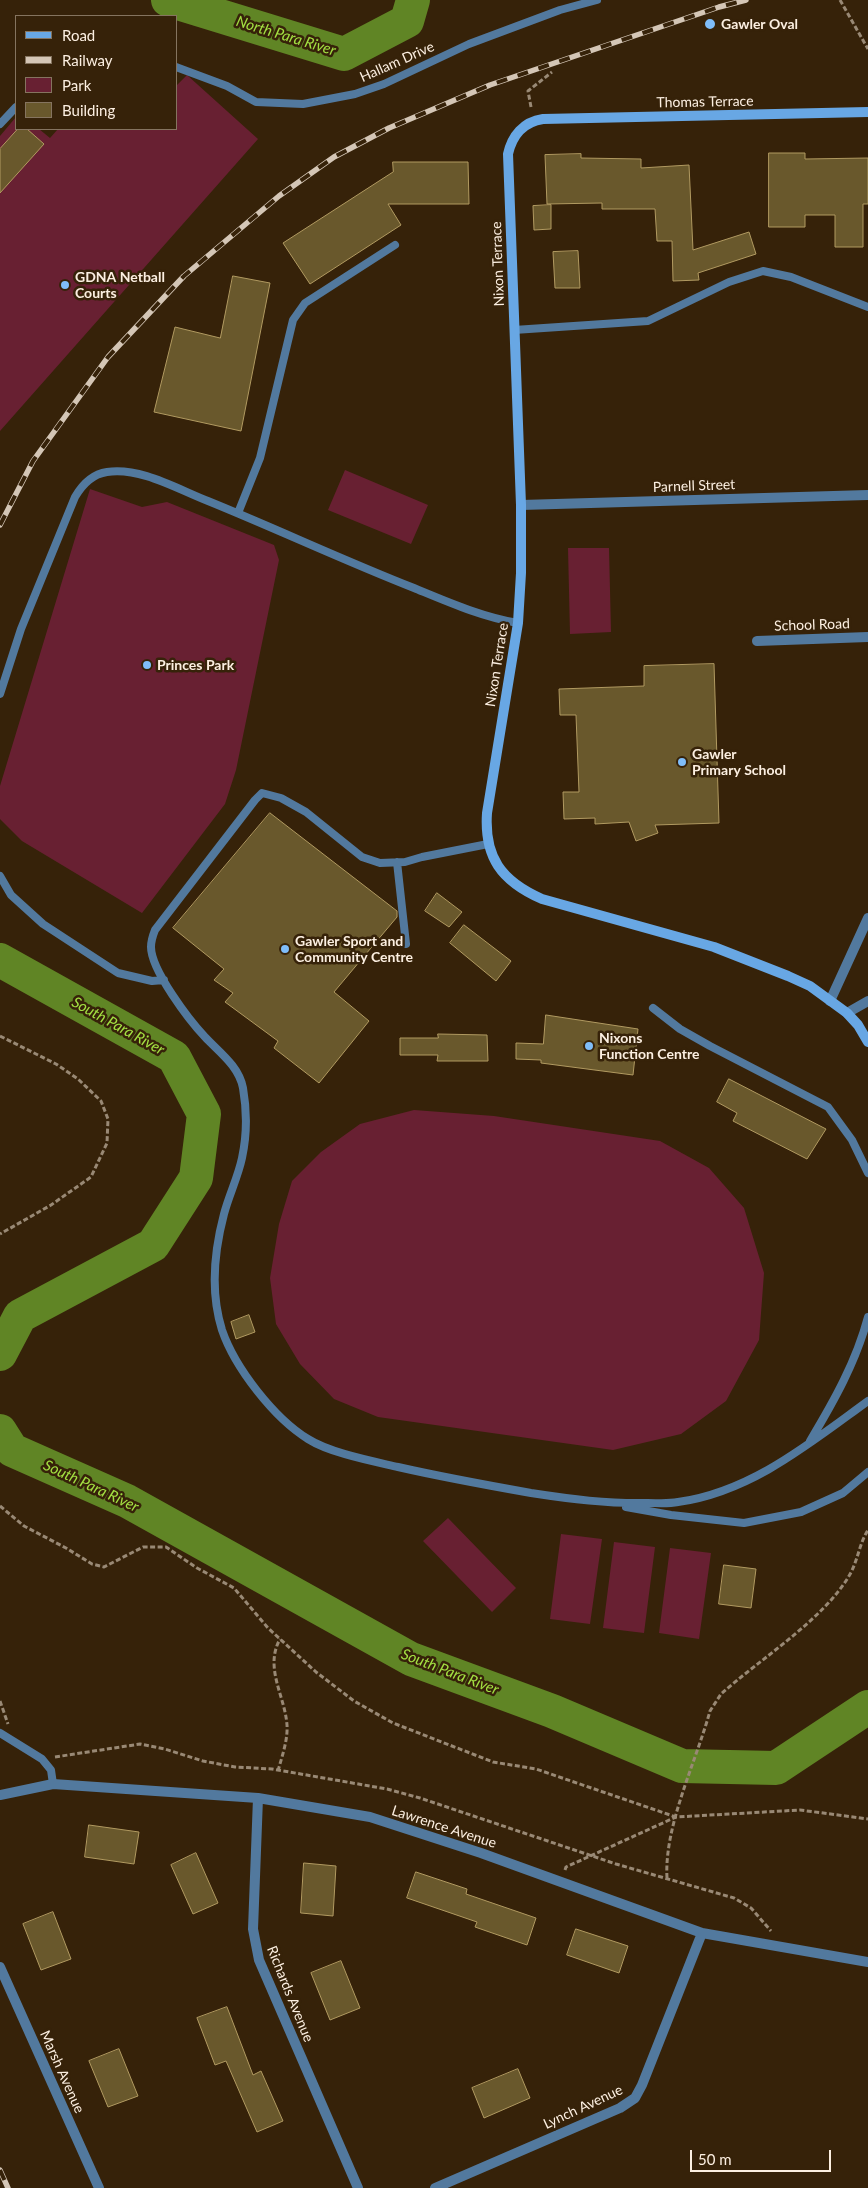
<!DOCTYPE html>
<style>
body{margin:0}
#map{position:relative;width:868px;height:2188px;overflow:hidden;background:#362209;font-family:Lato,sans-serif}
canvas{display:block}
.legend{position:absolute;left:15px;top:15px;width:162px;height:115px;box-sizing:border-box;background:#362209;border:1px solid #85745f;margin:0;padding:6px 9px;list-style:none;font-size:15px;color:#fcefe1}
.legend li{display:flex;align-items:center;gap:10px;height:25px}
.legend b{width:25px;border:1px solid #85745f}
.scale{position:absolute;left:690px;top:2150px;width:141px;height:22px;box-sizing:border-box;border:2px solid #fcefe1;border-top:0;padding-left:6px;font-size:15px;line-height:18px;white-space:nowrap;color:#fcefe1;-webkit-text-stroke:4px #362209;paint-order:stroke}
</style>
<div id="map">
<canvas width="868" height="2188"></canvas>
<ul class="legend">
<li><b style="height:6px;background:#68a7e4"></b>Road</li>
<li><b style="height:6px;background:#d4c6b6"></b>Railway</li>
<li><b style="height:14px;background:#682032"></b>Park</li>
<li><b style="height:14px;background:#69582c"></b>Building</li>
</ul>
<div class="scale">50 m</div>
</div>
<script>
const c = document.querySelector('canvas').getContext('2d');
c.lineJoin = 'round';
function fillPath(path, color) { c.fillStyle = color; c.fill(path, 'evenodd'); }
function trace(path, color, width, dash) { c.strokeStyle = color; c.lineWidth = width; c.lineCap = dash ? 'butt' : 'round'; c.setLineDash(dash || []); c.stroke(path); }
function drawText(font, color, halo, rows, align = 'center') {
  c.font = font + ' Lato,sans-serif'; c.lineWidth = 5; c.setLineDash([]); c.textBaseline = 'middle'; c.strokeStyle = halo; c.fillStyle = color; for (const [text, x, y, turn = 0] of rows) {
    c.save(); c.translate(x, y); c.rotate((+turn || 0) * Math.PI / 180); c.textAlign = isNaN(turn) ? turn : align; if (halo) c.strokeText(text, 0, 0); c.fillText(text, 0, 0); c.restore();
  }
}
fillPath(new Path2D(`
 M187 75 258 139 0 431V136L16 117V129H39L50 138 58 129H176V86Z
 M345 470 428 505 411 544 328 510Z
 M90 489 142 507 167 502 274 545 279 560 236 770 225 804 142 913 22 841 0 819V786Z
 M568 548H609L611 632 570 634Z
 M414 1110 494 1116 660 1141 709 1168 744 1208 764 1273 759 1340 726 1401 681 1434 613 1450 378 1417 334 1399 300 1364 276 1324 270 1278 279 1224 292 1181 321 1152 360 1124Z
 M448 1518 516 1588 492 1612 423 1541Z
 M561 1534 602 1539 590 1624 550 1619Z
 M614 1542 655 1547 644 1633 603 1628Z
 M670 1548 711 1553 699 1639 659 1633Z`), '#682032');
trace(new Path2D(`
 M168 0 344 54 407 21 413 0
 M0 960 174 1057 204 1114 196 1178 153 1245 20 1316 0 1354
 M0 1431 12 1450 127 1501 411 1659 552 1711 682 1766 776 1768 868 1707`), '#608525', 34);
const building = new Path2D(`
 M18 129H27L44 144 0 193V149Z
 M769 153H805V159L868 158V204H863V247H835V215H805V227H769Z
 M581 154V158L641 159V168L689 165 693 250 749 232 756 254 698 273 699 280 673 281 672 241H657L655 209H602V203L547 204 545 155Z
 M393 162H468L469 204H388L401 225 310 284 283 243 393 172Z
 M551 205V229L534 230 533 206Z
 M578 251 580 288H555L553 252Z
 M233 276 270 283 241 431 154 412 175 327 220 338Z
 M714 664 719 823 655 825 658 833 636 841 629 822 595 824V818L564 819 563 792H579L576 715H560L559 689 644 686V666Z
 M270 813 397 911V917L334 992 369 1021 319 1083 274 1048 278 1041 225 1002 233 993 214 980 224 969 173 928Z
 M437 893 462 912 449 927 425 911Z
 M464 925 511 961 496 981 450 943Z
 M546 1015 638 1029 633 1075 541 1063V1060L516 1059V1043L543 1044Z
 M438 1034 487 1035 488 1061H437L438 1055H400V1038H438Z
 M729 1079 826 1129 807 1159 733 1121 737 1113 717 1102Z
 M249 1315 255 1332 236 1339 231 1322Z
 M724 1565 756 1569 751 1608 719 1604Z
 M89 1825 139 1832 134 1864 85 1857Z
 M196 1853 218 1903 193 1914 171 1865Z
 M304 1863 336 1866 333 1916 301 1913Z
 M416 1872 467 1889 466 1894 536 1918 527 1945 475 1927 477 1922 407 1898Z
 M53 1912 71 1959 41 1970 23 1924Z
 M576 1929 628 1946 619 1973 567 1955Z
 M341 1961 360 2008 330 2020 311 1973Z
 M227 2007 253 2075 261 2071 283 2121 257 2132 226 2061 215 2065 197 2018Z
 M119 2049 138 2096 108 2107 89 2061Z
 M518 2069 530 2098 484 2118 472 2088Z`);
fillPath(building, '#69582c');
trace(building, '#b19a61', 1);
trace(new Path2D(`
 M840 0 868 49
 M531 107 528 91 552 72
 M0 1036 56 1064 78 1079 101 1101 108 1119 107 1143 91 1177 51 1205 0 1234
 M0 1506 24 1526 66 1548 92 1564 104 1567 143 1547H166L197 1568 234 1588 268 1628 316 1672 354 1701 393 1723 493 1762 536 1769 676 1817
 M0 1701 8 1724
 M55 1757 140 1744 165 1749 203 1761 235 1767 272 1769 387 1789 420 1798 616 1864 734 1898 751 1908 771 1931
 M278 1771C282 1756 288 1740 287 1725 285 1696 264 1668 280 1639
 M565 1870 566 1867 676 1817 800 1810 868 1819
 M667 1878C664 1826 696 1762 710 1711L721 1694C760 1659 823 1620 849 1576 858 1561 859 1544 868 1530`), '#998975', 3, [5, 2.5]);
trace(new Path2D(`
 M176 67 227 86 256 102 303 104 355 94 384 84 469 44 560 10 597 0
 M0 124 16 107
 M514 330 648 321 729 282 763 271 791 277 868 307
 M238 513 260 458 293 320 305 303 395 245
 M0 694 21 629 75 497C82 485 93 474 107 472 141 467 177 489 208 501 277 529 345 561 414 588 448 602 482 617 518 623
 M488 844 422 857 405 862 380 863 362 857 306 812 281 798 262 793 255 800 155 930C153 935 151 941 151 947 151 970 189 1020 205 1037 219 1052 239 1066 243 1088 247 1111 247 1135 242 1158 238 1177 229 1195 224 1214 214 1252 210 1292 222 1330 235 1368 274 1418 308 1439 330 1453 372 1461 398 1467 442 1477 486 1485 531 1493 570 1499 608 1504 648 1503 658 1503 668 1504 678 1502 751 1492 810 1443 868 1401
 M397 862 406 944
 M0 876 11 895 43 924 118 973 152 981 164 980
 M653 1008 680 1029 710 1046 828 1107 852 1140 868 1173
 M810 1441C834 1401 856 1362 868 1317
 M626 1507 671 1515 744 1523 801 1512 843 1493 868 1472
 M0 1733 42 1759 51 1770 53 1784`), '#52799e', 8);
trace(new Path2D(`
 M521 505 868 495
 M757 641 868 637
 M830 1001 868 918
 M847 1013 868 1001
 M0 1795 53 1784 258 1798 370 1817 481 1853 702 1933 868 1962
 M258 1798 253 1929 259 1960 358 2188
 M0 1967 99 2188
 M435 2188 620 2108 635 2098 642 2085 702 1933`), '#52799e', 10);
trace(new Path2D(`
 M868 112 543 119C523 122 512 136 508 154L521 505V573L518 623 487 813C484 857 501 881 542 899L714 947 788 976 810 986 847 1013 858 1025 868 1042`), '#68a7e4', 10);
const rail = new Path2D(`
 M0 525 33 461 108 357 184 276 279 196 334 157 389 128 490 85 719 7 746 0
 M0 2170 8 2188`);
trace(rail, '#d4c6b6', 5.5);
trace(rail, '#362209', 4, [11]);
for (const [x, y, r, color] of [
 [710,24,6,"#7fbdf9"],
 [65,285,5,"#7fbdf9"],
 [147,665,5,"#7fbdf9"],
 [682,762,5,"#7fbdf9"],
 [285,949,5,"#7fbdf9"],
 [589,1046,5,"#7fbdf9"]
]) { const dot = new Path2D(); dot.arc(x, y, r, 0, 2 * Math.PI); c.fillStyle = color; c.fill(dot); trace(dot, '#362209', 2); }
drawText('bold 14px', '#fcefe1', '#362209', [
 ["Gawler Oval",721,24],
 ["GDNA Netball",75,277],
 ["Courts",75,293],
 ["Princes Park",157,665],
 ["Gawler",692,754],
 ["Primary School",692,770],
 ["Gawler Sport and",295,941],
 ["Community Centre",295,957],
 ["Nixons",599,1038],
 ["Function Centre",599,1054]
], 'left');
drawText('14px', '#fcefe1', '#362209', [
 ["Hallam Drive",397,62,-24],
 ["Thomas Terrace",705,102,-1],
 ["Nixon Terrace",498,264,-92],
 ["Parnell Street",694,486,-2],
 ["School Road",812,625,-2],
 ["Nixon Terrace",497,665,-81],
 ["Lawrence Avenue",444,1827,18],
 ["Richards Avenue",290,1994,68],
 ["Marsh Avenue",62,2072,66],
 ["Lynch Avenue",583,2107,-25]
]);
drawText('italic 15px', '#a3e042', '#362209', [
 ["North Para River",286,36,17],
 ["South Para River",118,1026,29],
 ["South Para River",91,1486,25],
 ["South Para River",450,1672,21]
]);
</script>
